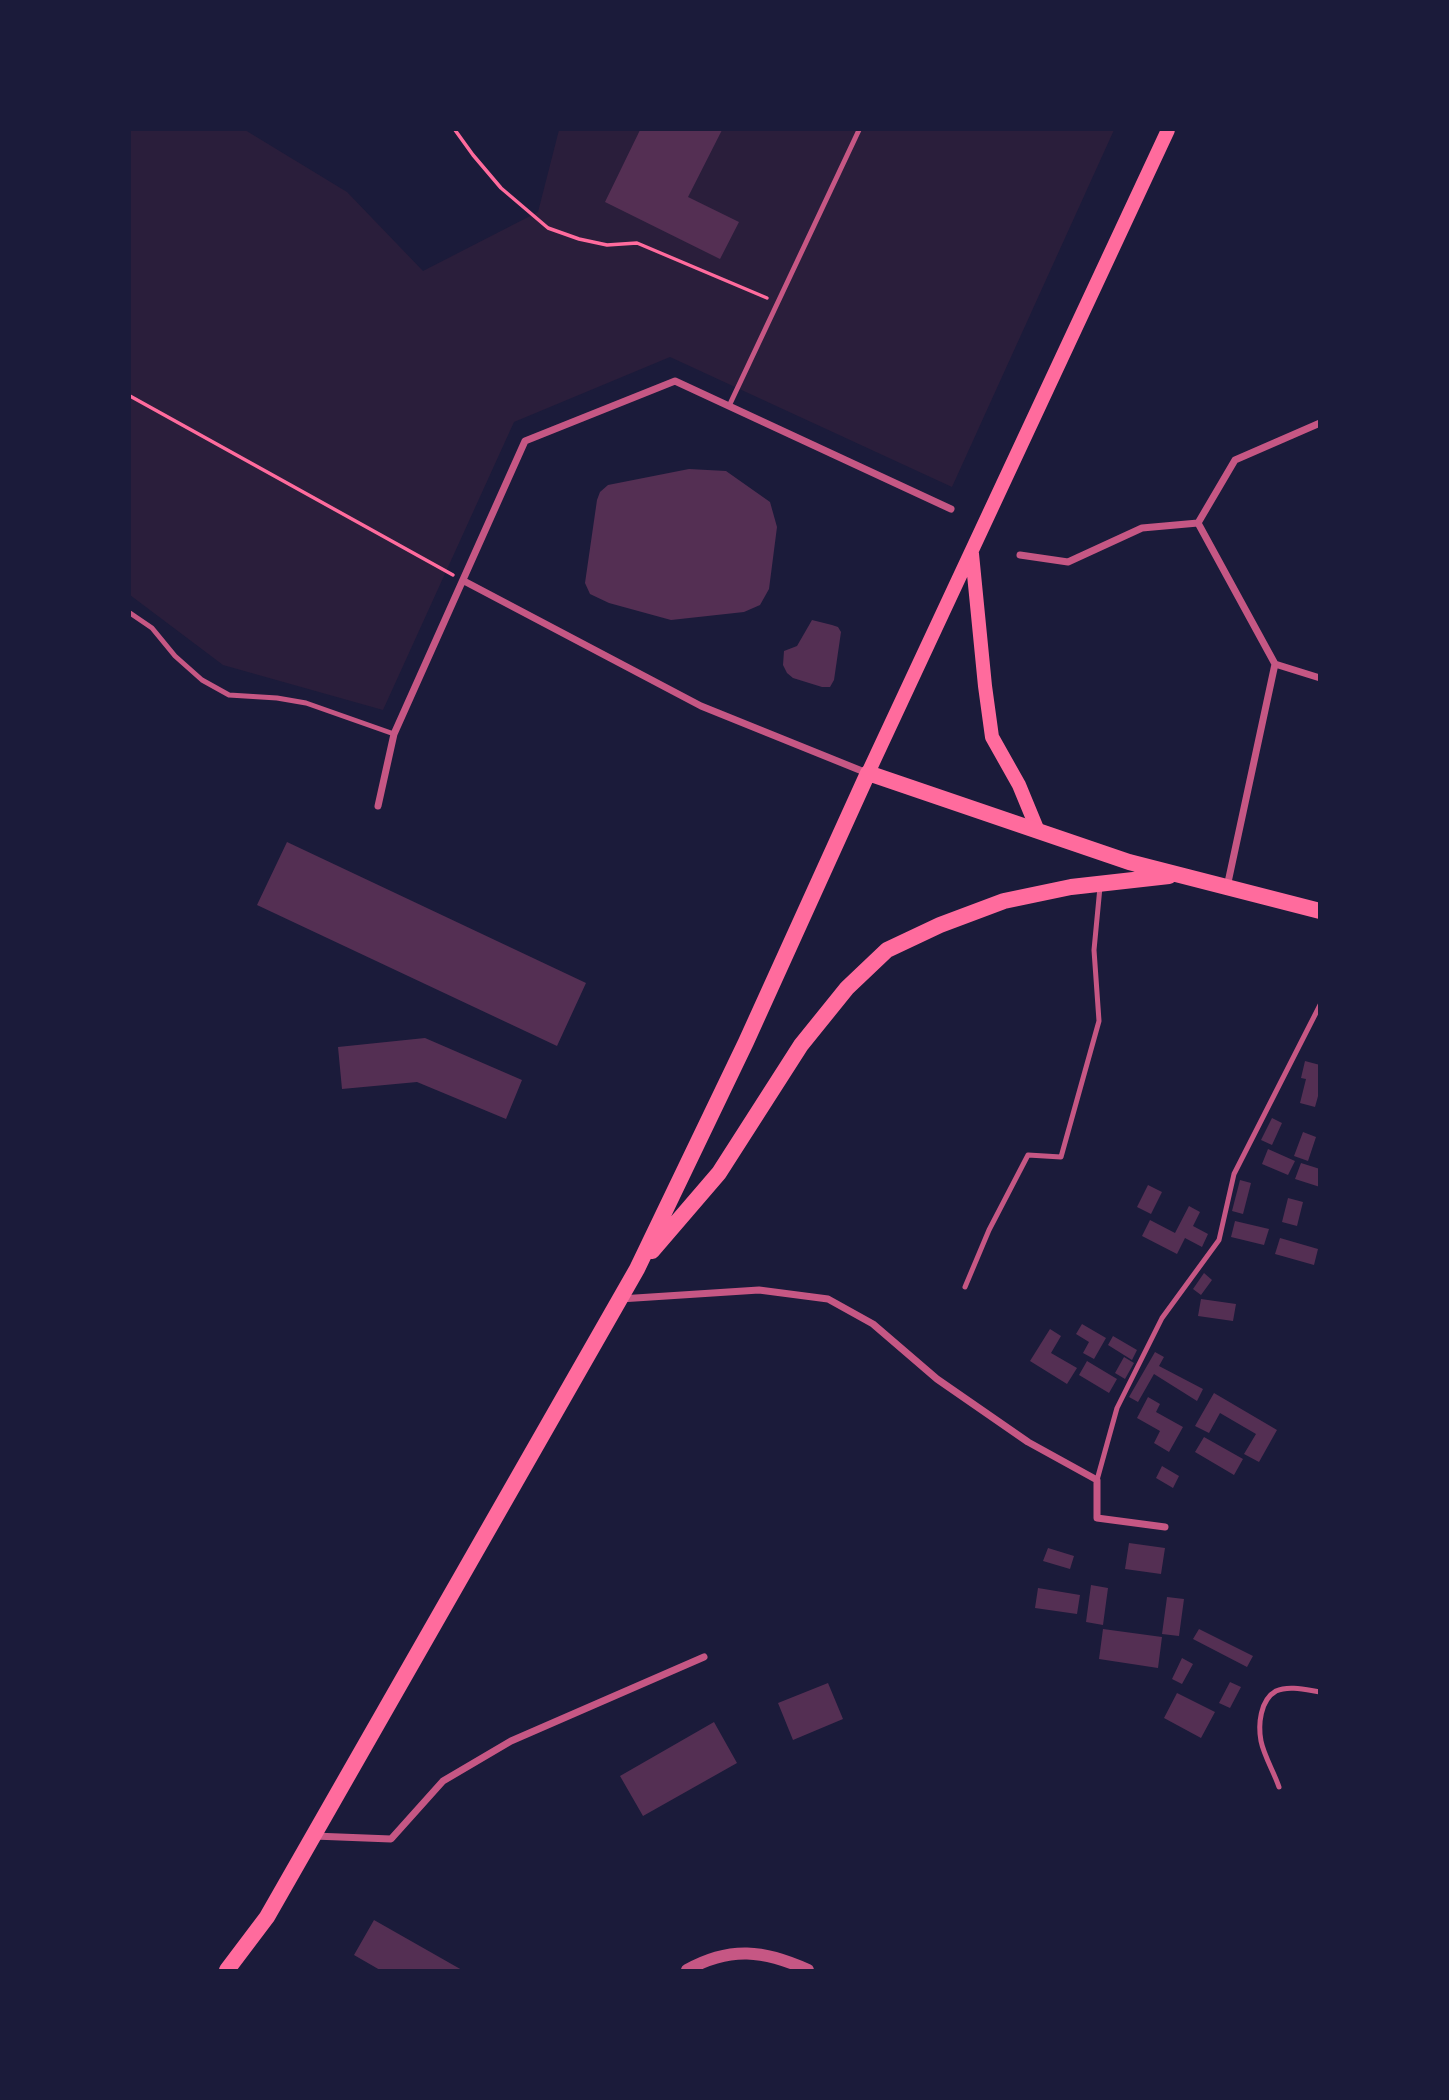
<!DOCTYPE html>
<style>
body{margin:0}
#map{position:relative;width:1449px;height:2100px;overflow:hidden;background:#1b1b3a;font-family:Jost,sans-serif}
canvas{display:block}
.frame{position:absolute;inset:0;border:131px solid #1b1b3a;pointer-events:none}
</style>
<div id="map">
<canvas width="1449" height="2100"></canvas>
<div class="frame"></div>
</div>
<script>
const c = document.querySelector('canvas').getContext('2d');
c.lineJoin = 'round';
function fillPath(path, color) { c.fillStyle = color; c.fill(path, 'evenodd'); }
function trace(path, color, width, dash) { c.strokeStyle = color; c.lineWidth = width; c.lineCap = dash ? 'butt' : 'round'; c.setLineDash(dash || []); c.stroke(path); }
fillPath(new Path2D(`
 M130 130H245L347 192 423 271 538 212 559 130H1114L952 487 670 357 514 422 383 710 223 665 130 595Z`), '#2a1e3b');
fillPath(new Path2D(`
 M640 130H722L688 197 739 222 720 259 605 202Z
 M689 469 726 471 770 502 777 527 769 589 760 605 744 612 671 620 609 603 590 594 585 583 597 500 600 492 608 485Z
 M812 620 832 625 838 627 841 632 834 680 830 687H822L793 678 787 673 783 665 784 651 797 646Z
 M287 842 586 983 557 1046 257 905Z
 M425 1038 522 1080 506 1119 417 1082 342 1089 338 1047Z
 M1305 1061 1320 1065V1089L1315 1107 1300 1103 1306 1079 1301 1078Z
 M1272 1118 1282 1123 1272 1145 1261 1140Z
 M1303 1132 1316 1137 1308 1161 1294 1156Z
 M1268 1149 1295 1161 1288 1175 1262 1164Z
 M1301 1163 1320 1169V1187L1295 1179Z
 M1240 1180 1251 1183 1243 1214 1232 1211Z
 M1148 1185 1162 1192 1151 1214 1137 1207Z
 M1288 1198 1303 1202 1297 1226 1282 1222Z
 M1189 1206 1200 1212 1193 1226 1208 1234 1202 1247 1185 1238 1177 1254 1142 1236 1150 1220 1175 1233Z
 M1235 1221 1269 1229 1264 1245 1231 1237Z
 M1280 1238 1318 1249 1314 1265 1275 1254Z
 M1204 1273 1212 1280 1201 1295 1193 1289Z
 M1201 1299 1236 1304 1233 1321 1198 1316Z
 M1082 1324 1106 1338 1094 1359 1083 1353 1089 1342 1076 1334Z
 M1050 1329 1061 1336 1051 1353 1077 1368 1067 1384 1030 1361Z
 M1113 1336 1137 1350 1132 1360 1108 1345Z
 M1155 1352 1164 1357 1159 1366 1203 1389 1197 1401 1154 1374 1138 1402 1129 1397Z
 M1124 1357 1134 1363 1125 1379 1115 1373Z
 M1087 1361 1117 1379 1109 1393 1079 1375Z
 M1214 1393 1277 1430 1259 1462 1244 1454 1256 1434 1220 1413 1209 1433 1195 1426Z
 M1148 1397 1160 1404 1156 1412 1183 1427 1169 1452 1154 1443 1160 1431 1137 1418Z
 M1204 1437 1243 1459 1234 1475 1195 1452Z
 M1162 1466 1179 1476 1173 1488 1156 1478Z
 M1129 1543 1165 1548 1161 1574 1125 1569Z
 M1048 1548 1074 1556 1070 1569 1043 1561Z
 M1091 1585 1108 1588 1103 1625 1086 1622Z
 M1038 1588 1080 1595 1077 1614 1035 1608Z
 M1167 1597 1184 1599 1179 1636 1162 1634Z
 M1103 1629 1162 1637 1158 1668 1099 1659Z
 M1199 1629 1253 1656 1247 1667 1193 1639Z
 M1182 1658 1193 1664 1182 1684 1172 1679Z
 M1230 1682 1241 1687 1230 1708 1219 1703Z
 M828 1683 843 1719 793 1740 778 1703Z
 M1177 1693 1215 1712 1201 1738 1164 1718Z
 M714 1722 737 1763 643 1816 620 1776Z
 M374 1920 462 1970H380L354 1955Z`), '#542f53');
trace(new Path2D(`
 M455 130 473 155 501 188 548 228 579 239 607 245 637 243 767 298
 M130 396 453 575`), '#ff6b9d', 3.5);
trace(new Path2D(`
 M729 406 859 130
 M130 613 152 628 175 656 202 680 229 695 277 698 306 703 394 734
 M965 1287 989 1230 1028 1155 1061 1157 1099 1021 1094 950 1100 887
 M1097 1480 1117 1408 1162 1318 1219 1240 1234 1174 1320 1005
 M1279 1787C1274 1772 1264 1756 1261 1741 1258 1725 1260 1700 1276 1691 1289 1685 1307 1690 1320 1692`), '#c65784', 5);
trace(new Path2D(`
 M1198 523 1235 460 1320 423
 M1020 555 1068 562 1142 528 1198 523 1275 664 1227 887
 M464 581 701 706 867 773
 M1275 664 1320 678
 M378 806 394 734 525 441 675 381 951 509
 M620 1299 759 1290 828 1299 873 1324 937 1379 1028 1442 1097 1480V1518L1165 1527
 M314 1836 391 1839 443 1781 511 1741 704 1657`), '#c65784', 7);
trace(new Path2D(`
 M687 1970C730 1946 764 1950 808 1970`), '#c65784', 12);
trace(new Path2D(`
 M972 554 985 686 992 737 1019 785 1038 831
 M868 773 1168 130`), '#ff6b9d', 14);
trace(new Path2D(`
 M652 1251 719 1173 801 1045 847 988 887 950 940 925 1004 901 1071 887 1169 876
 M227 1970 267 1917 637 1269 746 1042 868 773 1129 862 1320 911`), '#ff6b9d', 16);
</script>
